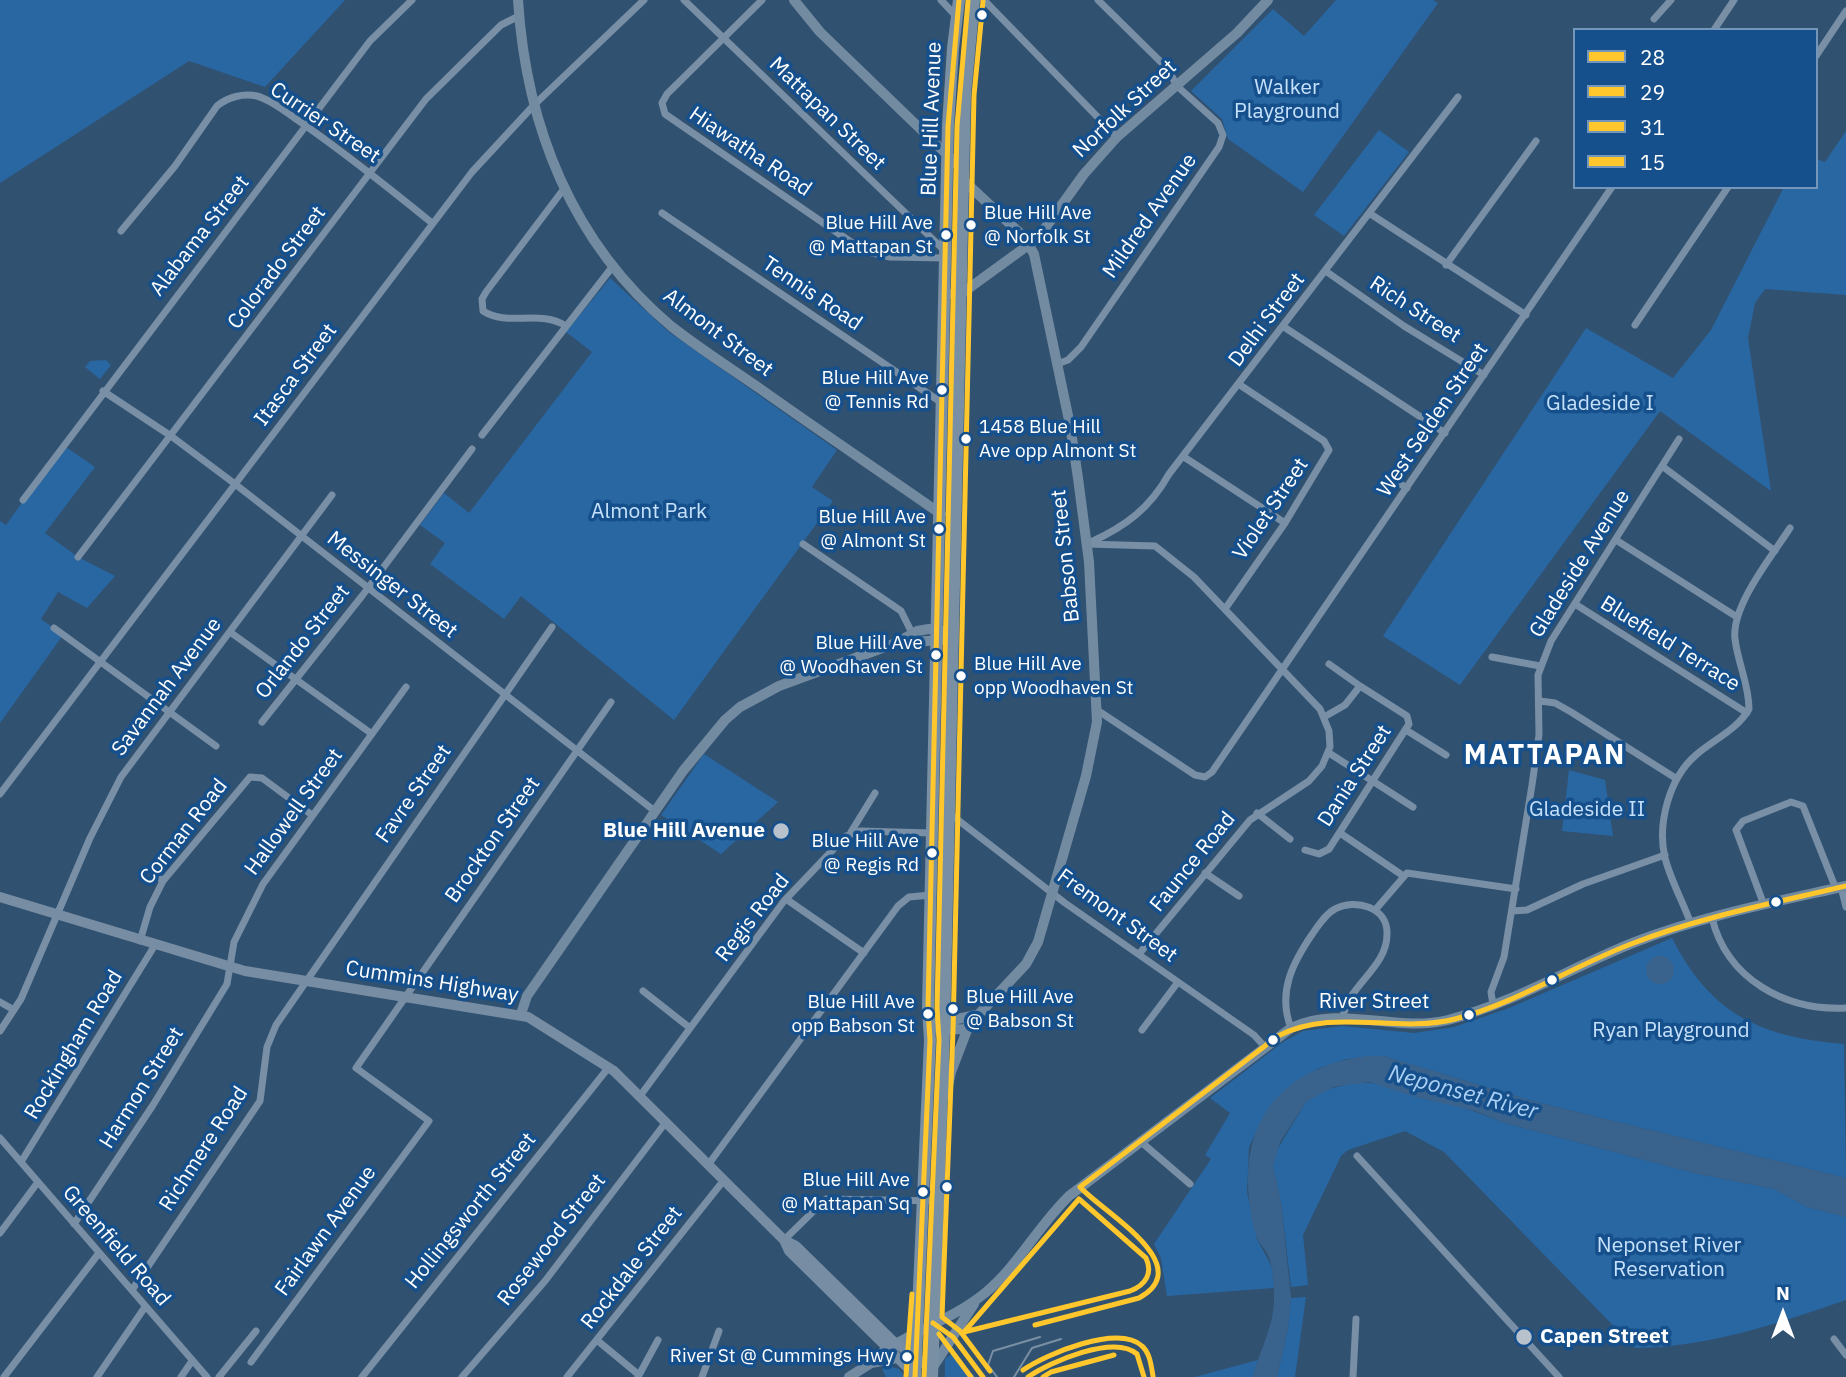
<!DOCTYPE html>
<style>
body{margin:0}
#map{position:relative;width:1846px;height:1377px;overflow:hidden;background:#315171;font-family:"IBM Plex Sans",sans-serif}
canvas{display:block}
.legend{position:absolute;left:1573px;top:28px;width:245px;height:161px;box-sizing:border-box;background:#16508c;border:2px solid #7396ba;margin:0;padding:9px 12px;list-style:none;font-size:21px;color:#fff}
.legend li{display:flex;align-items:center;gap:14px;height:35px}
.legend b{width:35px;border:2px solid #7396ba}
.north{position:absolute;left:1748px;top:1279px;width:70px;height:70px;-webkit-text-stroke:5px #16508c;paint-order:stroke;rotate:0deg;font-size:19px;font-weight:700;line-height:28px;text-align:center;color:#fff}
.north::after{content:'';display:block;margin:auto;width:24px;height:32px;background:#fff;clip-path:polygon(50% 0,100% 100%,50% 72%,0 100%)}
</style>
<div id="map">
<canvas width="1846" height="1377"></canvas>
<ul class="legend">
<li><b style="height:9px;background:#ffc72c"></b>28</li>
<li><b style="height:9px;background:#ffc72c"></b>29</li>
<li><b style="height:9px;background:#ffc72c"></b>31</li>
<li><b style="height:9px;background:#ffc72c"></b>15</li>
</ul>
<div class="north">N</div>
</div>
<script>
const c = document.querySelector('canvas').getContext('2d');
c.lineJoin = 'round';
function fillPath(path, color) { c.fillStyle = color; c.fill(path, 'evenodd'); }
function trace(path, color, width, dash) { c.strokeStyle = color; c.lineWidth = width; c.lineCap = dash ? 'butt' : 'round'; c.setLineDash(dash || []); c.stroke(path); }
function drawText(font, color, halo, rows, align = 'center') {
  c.font = font + ' "IBM Plex Sans",sans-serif'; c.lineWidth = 7; c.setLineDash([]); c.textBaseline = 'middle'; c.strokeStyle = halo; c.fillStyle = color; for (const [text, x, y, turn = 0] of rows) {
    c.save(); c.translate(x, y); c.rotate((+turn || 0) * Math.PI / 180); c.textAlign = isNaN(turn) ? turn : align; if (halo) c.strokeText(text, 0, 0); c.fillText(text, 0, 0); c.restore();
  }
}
fillPath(new Path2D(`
 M0 0H345L265 87 189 61 0 183Z
 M1336 0H1433L1438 3 1303 192 1228 139 1222 119 1191 91 1273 9 1304 36Z
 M1379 130 1409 152 1344 236 1314 215Z
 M1846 131V295L1765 289 1755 303 1748 338 1771 491 1660 411 1460 685 1383 636 1586 328 1673 378 1711 330 1784 187H1816V159L1825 162Z
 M610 278 669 332 837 450 812 487 833 501 674 720 521 596 504 619 430 564 445 543 420 525 444 493 469 513 592 352 566 332Z
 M106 360 111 365 100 379 85 367 90 361Z
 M63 445 95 467 45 533 78 557 115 576 87 608 58 592 41 619 63 635 0 723V521L6 525Z
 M704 754 778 802 721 854 661 815Z
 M1569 770 1605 780 1613 836 1562 831Z
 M1672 938C1711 1015 1761 1037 1844 1044L1846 1178 1536 1102 1383 1056 1347 1059 1317 1069 1263 1118 1249 1147 1247 1192 1257 1239 1272 1267 1274 1288 1167 1296 1161 1258 1154 1244 1211 1159 1205 1155 1230 1113 1210 1098 1283 1042 1303 1031 1342 1026 1414 1033 1454 1027 1509 1008Z
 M1358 1082 1380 1084 1416 1097 1462 1107 1505 1123 1694 1173 1774 1189 1807 1207 1846 1217V1300C1776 1324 1709 1347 1635 1348L1444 1152 1405 1131 1348 1150 1341 1156 1303 1235 1308 1285 1291 1287 1281 1202 1273 1166 1275 1153 1306 1102 1324 1090Z
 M1306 1297 1295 1377H1277L1288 1328 1291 1298Z
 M953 1353 975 1377H945V1359Z
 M1258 1360 1253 1377H1195Z
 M887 1366 899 1369 905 1377H886L882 1369Z`), '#2967a2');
fillPath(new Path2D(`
 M1646 970a14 14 0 1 1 28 0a14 14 0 1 1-28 0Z
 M1366 1056H1383L1536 1102 1846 1178V1217L1807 1207 1774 1189 1694 1173 1505 1123 1475 1111 1416 1097 1369 1082 1333 1087 1306 1102 1280 1142 1273 1166 1281 1202 1291 1298 1288 1328 1277 1377H1253C1259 1352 1274 1326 1274 1300 1274 1285 1274 1266 1267 1253 1263 1246 1258 1242 1256 1235 1231 1140 1265 1071 1366 1056Z`), '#39638d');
trace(new Path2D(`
 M684 0 946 252
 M762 0 667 94 662 103 665 114 864 251 890 257 946 258
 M941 0 956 16
 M984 0 1117 137
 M1654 19 1671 0
 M1714 30 1734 0
 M1816 56 1846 11
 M563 190 486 292 482 299 483 311C508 327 540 309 566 326
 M662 213 942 403
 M1369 213 1526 315
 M121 231 175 166 217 106C228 97 243 93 257 96 272 100 287 113 299 121 345 153 389 188 432 223
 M1446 265 1536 141
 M1327 272 1404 326 1484 375
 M1635 325 1728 187
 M1284 327 1445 433
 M1057 364 1068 360 1081 347 1219 147 1223 135 1218 123 1177 86 1168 69 1098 0
 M103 391 171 436 235 484 656 812
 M482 435 613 266
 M1184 457 1285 523
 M1662 466 1775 551
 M1389 477 1407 488
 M23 500 370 41 412 0
 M1616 540 1737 617
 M1091 542C1126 526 1150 508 1169 474L1458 97
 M803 544 901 611 913 635
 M1087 544 1155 546 1194 577 1320 709 1329 731 1330 747 1322 766 1309 781 1250 820 1139 954
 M78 557 426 99 501 25 519 16
 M1575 604 1747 713
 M1225 609 1285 523 1329 450 1324 441 1240 385
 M54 628 216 746
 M230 632 372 734
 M1492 657 1540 666
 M1329 664 1360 686
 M1540 701 1555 703 1571 712 1677 779
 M1097 710 1195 775 1205 777 1212 772 1612 187
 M262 722 362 596 472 449
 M1406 730 1446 755
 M1329 753 1413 807
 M0 794 472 172 534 105 644 0
 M949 813 1065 903 1254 1035 1264 1046
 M1257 813 1290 839
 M851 832 875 793
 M1340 833 1402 875
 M1305 850 1319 854 1329 849 1409 724 1407 716 1360 686 1345 705 1324 717
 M152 872 163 881
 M1205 873 1239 896
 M1841 887 1846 907
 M786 899 864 953
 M1764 905 1736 830 1743 821 1791 802 1803 806 1836 889
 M1376 909 1407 873 1516 889
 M1512 911 1527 910 1583 884 1665 855
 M1712 918C1727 979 1785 1011 1846 1008
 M1691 924C1683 902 1671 881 1665 858 1657 824 1669 778 1696 755 1713 740 1738 729 1749 709 1749 684 1738 664 1735 639 1731 606 1772 556 1790 528
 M140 941 150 907 163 881 250 777 262 778 312 815
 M643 991 690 1028
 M0 1002 14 1010
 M1493 1005 1491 992 1504 957 1532 785 1539 735 1538 675 1551 641 1679 439
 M1291 1028C1277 992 1293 962 1313 933 1319 925 1325 914 1335 909 1355 898 1388 907 1387 934 1387 969 1347 985 1343 1018
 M1142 1030 1178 982
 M0 1031 21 999 90 838 121 777 332 495
 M640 1096 784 901 846 836 860 831 932 833
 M0 1138 207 1377
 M1140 1141 1190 1184
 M1357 1156 1559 1377
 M21 1162 155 945
 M708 1165 898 906 909 897 931 895
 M74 1224 153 1105 227 984 234 942 263 884 406 687
 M0 1233 38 1182
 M784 1240 826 1199 938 1201
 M132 1290 260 1101 267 1047 276 1025 552 627
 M1834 1339 1846 1355
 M598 1341 639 1375
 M251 1362 429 1121 356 1068 611 702
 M4 1377 99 1253
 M97 1377 145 1307
 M181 1377 192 1361
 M219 1377 256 1331
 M362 1377 609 1067
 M462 1377 545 1281 666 1122
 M567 1377 724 1180
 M638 1377 658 1340
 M702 1377 719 1331
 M1353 1377 1356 1319`), '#788fa5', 7);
trace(new Path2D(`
 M518 0C526 126 572 243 671 326 700 349 732 369 762 390 821 432 881 472 941 514
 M794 0 820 32 964 171
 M945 294H961L1038 238 1084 174 1117 137 1237 33 1268 0
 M900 643 954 639
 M521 1014 527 996 683 771 725 720 740 707 779 686 896 643 917 631 929 629 954 633
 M929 1025 976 1015
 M939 1030 965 1029 1026 964 1038 942 1086 776 1097 722 1089 562 1078 478 1070 425 1034 254 1024 237 963 180
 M946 1096 951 1072 969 1025
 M933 1367 974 1304
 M862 1369C897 1335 947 1324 985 1293 1018 1266 1038 1226 1069 1196L1291 1028C1341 1004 1395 1033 1448 1020 1514 1003 1572 967 1635 942 1703 916 1775 902 1846 886
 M849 1377 871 1363 897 1358`), '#738ba1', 10);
trace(new Path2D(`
 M0 897 245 971 528 1017 614 1071 784 1240 789 1251 916 1376
 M784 1240 796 1246 894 1342 932 1369`), '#778da3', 10);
trace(new Path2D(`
 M915 1377 930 1040 928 1008 948 126 953 48 959 0
 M932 1377 944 1030 965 94 974 0`), '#7990a4', 12);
trace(new Path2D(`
 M997 1377 988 1365 993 1351 1040 1337
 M1014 1377 1032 1348 1061 1339`), '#7990a4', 2);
trace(new Path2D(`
 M933 1323 953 1337 983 1377
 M915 1377 930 1040 928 1008 948 126 959 0
 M1028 1377C1050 1362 1114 1334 1137 1354L1144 1377`), '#ffc72c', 5);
trace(new Path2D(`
 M1079 1199 1146 1258C1153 1273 1146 1285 1130 1291L964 1332Z
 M939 1334 971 1377
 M924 1377 939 1040 937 1008 957 126 968 1
 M1043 1377 1051 1372 1114 1355`), '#ffc72c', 5);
trace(new Path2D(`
 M983 1 974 95 953 1030 942 1317 960 1331 990 1371
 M1023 1370C1046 1354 1118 1324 1142 1346 1150 1353 1151 1365 1153 1376
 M906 1376 912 1294`), '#ffc72c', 5);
trace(new Path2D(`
 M1080 1187 1278 1036C1335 1007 1395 1034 1455 1019 1517 1003 1571 967 1631 944 1700 917 1774 903 1846 886
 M1035 1325 1139 1298C1199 1265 1101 1211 1080 1187`), '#ffc72c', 5);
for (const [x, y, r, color] of [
 [982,15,6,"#fff"],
 [971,225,6,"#fff"],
 [946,235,6,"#fff"],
 [942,390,6,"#fff"],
 [966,439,6,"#fff"],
 [939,529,6,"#fff"],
 [936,655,6,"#fff"],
 [961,676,6,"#fff"],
 [781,831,9,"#b7c2cd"],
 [932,853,6,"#fff"],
 [1776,902,6,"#fff"],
 [1552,980,6,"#fff"],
 [953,1009,6,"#fff"],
 [928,1014,6,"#fff"],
 [1469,1015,6,"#fff"],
 [1273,1040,6,"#fff"],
 [947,1187,6,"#fff"],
 [923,1192,6,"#fff"],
 [1524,1337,9,"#b7c2cd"],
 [907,1357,6,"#fff"]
]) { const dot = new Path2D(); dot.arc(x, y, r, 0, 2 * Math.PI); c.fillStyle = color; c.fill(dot); trace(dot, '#16508c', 2.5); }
drawText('19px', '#fff', '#16508c', [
 ["Blue Hill Ave",984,214,"left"],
 ["@ Norfolk St",984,238,"left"],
 ["Blue Hill Ave",933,224],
 ["@ Mattapan St",933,248],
 ["Blue Hill Ave",929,379],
 ["@ Tennis Rd",929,403],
 ["1458 Blue Hill",979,428,"left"],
 ["Ave opp Almont St",979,452,"left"],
 ["Blue Hill Ave",926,518],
 ["@ Almont St",926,542],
 ["Blue Hill Ave",923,644],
 ["@ Woodhaven St",923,668],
 ["Blue Hill Ave",974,665,"left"],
 ["opp Woodhaven St",974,689,"left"],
 ["Blue Hill Ave",919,842],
 ["@ Regis Rd",919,866],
 ["Blue Hill Ave",966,998,"left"],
 ["@ Babson St",966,1022,"left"],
 ["Blue Hill Ave",915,1003],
 ["opp Babson St",915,1027],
 ["Blue Hill Ave",910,1181],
 ["@ Mattapan Sq",910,1205],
 ["River St @ Cummings Hwy",894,1357]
], 'right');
drawText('21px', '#c6e1fb', '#16508c', [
 ["Walker",1287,88],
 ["Playground",1287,112],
 ["Gladeside I",1600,404],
 ["Almont Park",649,512],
 ["Gladeside II",1587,810],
 ["Ryan Playground",1671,1031],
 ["Neponset River",1669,1246],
 ["Reservation",1669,1270]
]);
drawText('21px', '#fff', '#16508c', [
 ["Norfolk Street",1125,109,-43],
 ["Mattapan Street",827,114,44],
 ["Blue Hill Avenue",932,119,-88],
 ["Currier Street",325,123,34],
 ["Hiawatha Road",750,152,34],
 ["Mildred Avenue",1150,216,-55],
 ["Alabama Street",200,236,-52],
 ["Colorado Street",277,268,-53],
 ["Tennis Road",812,294,34],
 ["Rich Street",1415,310,33],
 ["Delhi Street",1267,320,-53],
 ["Almont Street",718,333,37],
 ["Itasca Street",296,375,-53],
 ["West Selden Street",1433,420,-56],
 ["Violet Street",1271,509,-56],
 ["Babson Street",1066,556,-96],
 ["Gladeside Avenue",1580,564,-58],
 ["Messinger Street",392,585,38],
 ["Orlando Street",303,642,-52],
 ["Bluefield Terrace",1670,644,32],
 ["Savannah Avenue",167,687,-53],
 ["Dania Street",1355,776,-57],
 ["Favre Street",414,794,-55],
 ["Hallowell Street",294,812,-54],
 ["Corman Road",184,832,-52],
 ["Brockton Street",493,840,-55],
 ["Faunce Road",1193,862,-51],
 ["Fremont Street",1117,916,36],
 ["Regis Road",753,918,-52],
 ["Cummins Highway",432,982,9],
 ["River Street",1374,1002],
 ["Rockingham Road",74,1045,-59],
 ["Harmon Street",142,1088,-58],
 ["Richmere Road",204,1149,-57],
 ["Hollingsworth Street",471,1211,-51],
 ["Fairlawn Avenue",326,1231,-54],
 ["Rosewood Street",552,1240,-52],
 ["Greenfield Road",116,1246,49],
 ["Rockdale Street",632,1268,-52]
]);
drawText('bold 21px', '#fff', '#16508c', [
 ["Blue Hill Avenue",765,831],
 ["Capen Street",1540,1337,"left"]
], 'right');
drawText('italic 23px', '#abd2f6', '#16508c', [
 ["Neponset River",1463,1093,15]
]);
c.letterSpacing = '2px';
drawText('bold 28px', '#fff', '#16508c', [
 ["MATTAPAN",1545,756]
]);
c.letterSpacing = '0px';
</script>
